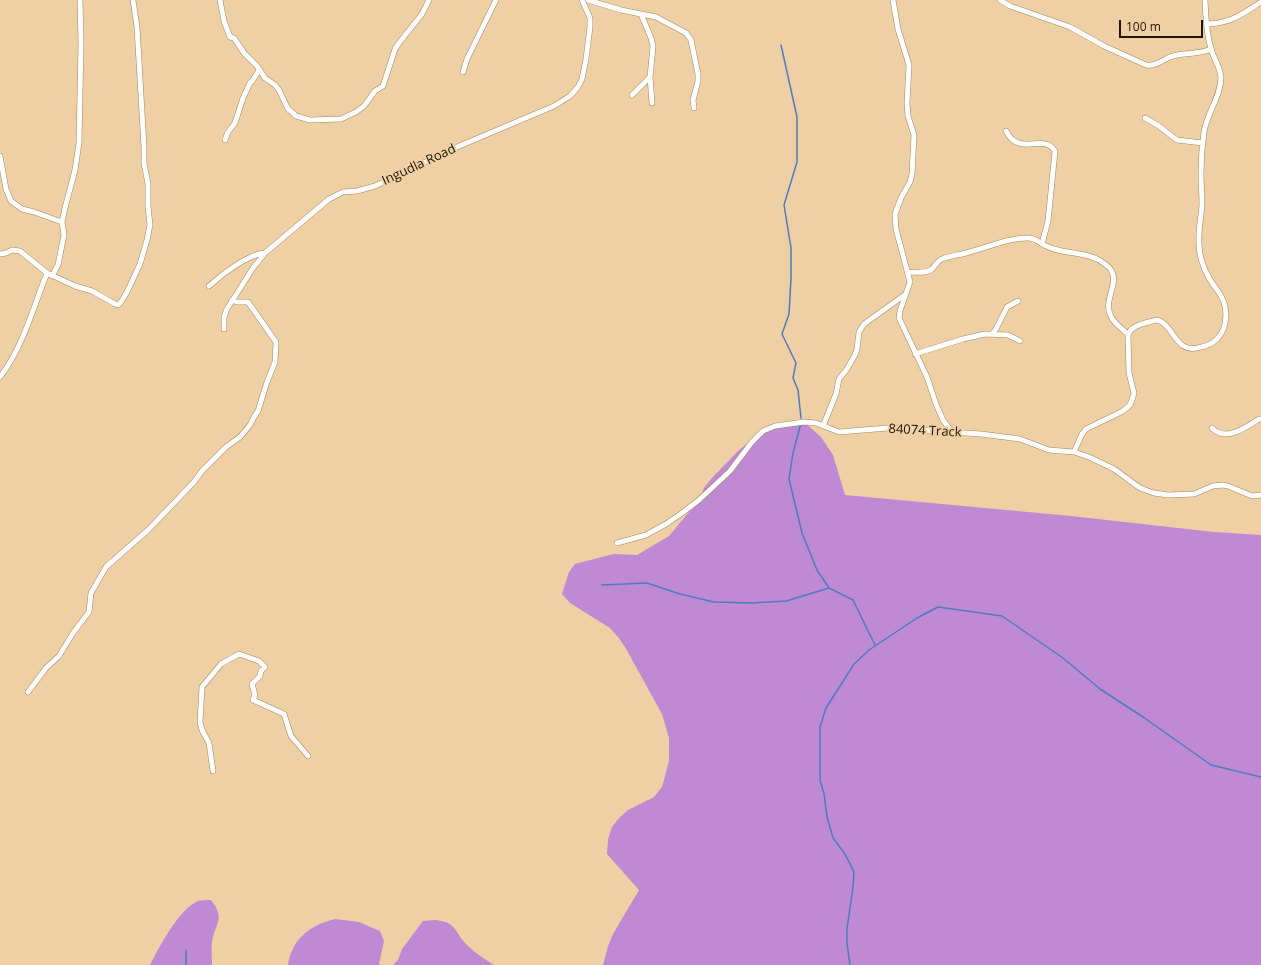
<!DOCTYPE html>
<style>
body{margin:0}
#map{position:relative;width:1261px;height:965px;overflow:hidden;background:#efd0a4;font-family:"Open Sans",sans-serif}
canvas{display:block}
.scale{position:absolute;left:1119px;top:20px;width:84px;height:18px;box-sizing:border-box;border:2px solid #201605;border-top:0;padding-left:5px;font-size:12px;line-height:14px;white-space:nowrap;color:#201605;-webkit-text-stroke:3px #efd0a4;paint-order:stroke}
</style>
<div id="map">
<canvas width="1261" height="965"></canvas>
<div class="scale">100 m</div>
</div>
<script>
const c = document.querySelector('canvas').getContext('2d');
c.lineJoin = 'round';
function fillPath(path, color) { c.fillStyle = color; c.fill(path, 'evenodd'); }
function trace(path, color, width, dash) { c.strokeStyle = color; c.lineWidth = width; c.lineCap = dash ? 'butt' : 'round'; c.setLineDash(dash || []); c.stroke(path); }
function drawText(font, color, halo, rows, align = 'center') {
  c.font = font + ' "Open Sans",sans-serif'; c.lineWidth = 4; c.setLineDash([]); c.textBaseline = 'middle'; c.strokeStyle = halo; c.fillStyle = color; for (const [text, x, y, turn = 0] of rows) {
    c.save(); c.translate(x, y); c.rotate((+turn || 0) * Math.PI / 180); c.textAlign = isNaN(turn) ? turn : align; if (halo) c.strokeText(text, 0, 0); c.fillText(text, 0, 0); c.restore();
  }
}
fillPath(new Path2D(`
 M804 422 821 437 833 455 845 495 1071 516 1214 532 1261 535V965H603L608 946 613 934 639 890 607 854 608 839 612 827 619 818 628 810 654 797 662 787 669 761V738L662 714 625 647 618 637 610 628 570 603 562 594 569 572 575 564 614 554 637 555 669 536 699 500 704 488 711 479 739 450 748 443 752 442 759 433 775 426Z
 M211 900C226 919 215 923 212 942 211 949 212 958 212 965H150C160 946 178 910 198 901 202 900 207 900 211 900Z
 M335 919 359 922 380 931 384 941 379 964 382 965H288C292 939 310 925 335 919Z
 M435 920C458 922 454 933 468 946 475 953 485 959 494 965H393L398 960 402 949 423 921Z`), '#bf89d3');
trace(new Path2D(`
 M781 45 797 117V162L784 205 791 248V278L789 314 782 334 796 363 793 378 798 390 801 418
 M801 423 793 453 789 479 802 533 817 570 829 588 853 600 875 645
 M602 585 647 583 680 594 714 602 751 603 786 601 829 588
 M186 965V950
 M850 965 847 943V929L853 887 854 872 845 854 833 838 827 817 824 794 820 780V727L826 708 854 664 869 650 917 618 938 607 1002 616 1063 658 1100 689 1143 717 1211 765 1261 777`), '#4c7dc3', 1.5);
const street = new Path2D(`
 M220 0 224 21 230 37 234 38 244 53 257 66 265 78 275 85 279 90 288 109 293 113 296 116 310 120 341 119 356 112 364 106 375 91 383 86 395 49 399 43 422 14 429 0
 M588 0 621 10 656 17 686 33 691 40 698 74V81L693 100 694 108
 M893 0 898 29 909 65 907 103 908 116 914 135 912 174 910 182 901 198 895 214 896 229 910 282 900 311 899 318 927 377 936 404 943 420 952 432
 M1000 0 1010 6 1070 27 1104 46 1146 65C1157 67 1164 58 1173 56 1186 52 1198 55 1211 49
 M641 14 651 38 653 46 650 77 652 103
 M1207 24C1231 23 1241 15 1261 2
 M463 72 467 59 496 0
 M632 95 650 77
 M1145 118 1159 126 1177 140 1203 143
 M1006 131C1020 158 1043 132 1055 151L1048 221 1042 244
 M225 140 228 132 235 123 243 98 250 83 253 80 259 70
 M0 156 6 189 11 201 22 209 34 212 62 222
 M0 254 6 253 12 250 20 251 47 273 75 286 92 291 115 304 118 305 121 302 127 292 140 264 147 240 150 225 148 206V184L144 163V147L137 27 133 0
 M908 272C915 272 926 274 932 269 935 266 937 261 942 259 950 256 959 255 966 253 986 248 1007 238 1028 238 1035 238 1039 242 1044 245 1050 248 1056 250 1062 251 1076 254 1092 254 1105 264 1125 278 1103 296 1110 314 1113 323 1121 328 1128 334
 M52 276 58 265 64 235 62 222 65 208 75 170 79 143 81 43 80 0
 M209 286C221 275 248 254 265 253
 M224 329V317L227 309 253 268 265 253 329 199 343 192 357 191 375 186 457 147 554 106 570 96 578 87 582 79 586 59 590 27V18L582 0
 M992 334 996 329 1007 307 1018 301
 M915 354 963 339 985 334 1008 335 1020 341
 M0 377C23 347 33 308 47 273
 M823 426 836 394 839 379 847 369 855 355 857 349 859 332 864 324 906 294
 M1212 428C1226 442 1245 428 1259 419H1261
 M1074 452 1082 434 1086 429 1123 411 1130 405 1133 397 1134 393 1129 373 1128 336C1129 325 1147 323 1156 320 1174 322 1174 356 1201 347 1207 346 1213 343 1217 339 1228 328 1228 308 1221 296 1218 290 1213 285 1209 278 1203 267 1199 256 1199 244 1198 231 1201 218 1202 205 1202 194 1201 184 1201 174 1201 160 1202 146 1204 132 1207 113 1221 96 1221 77 1220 66 1213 58 1211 48 1206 33 1206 16 1205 0
 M617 543 646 535 666 524 682 513 699 500 730 471 752 442 763 431 775 426 804 422 816 423 839 432 888 428 981 434 1020 439 1049 450 1074 452 1089 457 1114 469 1140 488 1154 493 1168 495 1194 494 1213 486 1223 485 1228 486 1252 496 1261 495
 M28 692 46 668 59 656 73 633 89 612 91 593 106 567 148 530 194 482 202 471 226 447 240 437 250 425 254 417 258 411 267 382 275 362 276 342 248 302H237L232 300
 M213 771 209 743 202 730 200 722 202 687 221 664 239 654 259 661 265 667 261 671 260 676 252 684 255 695 253 700 284 714 291 736 308 756`);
trace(street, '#a2865c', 6);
trace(street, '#fff', 5);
drawText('13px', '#201605', '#efd0a4', [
 ["Ingudla Road",419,165,-25],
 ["84074 Track",925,431,3]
]);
</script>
